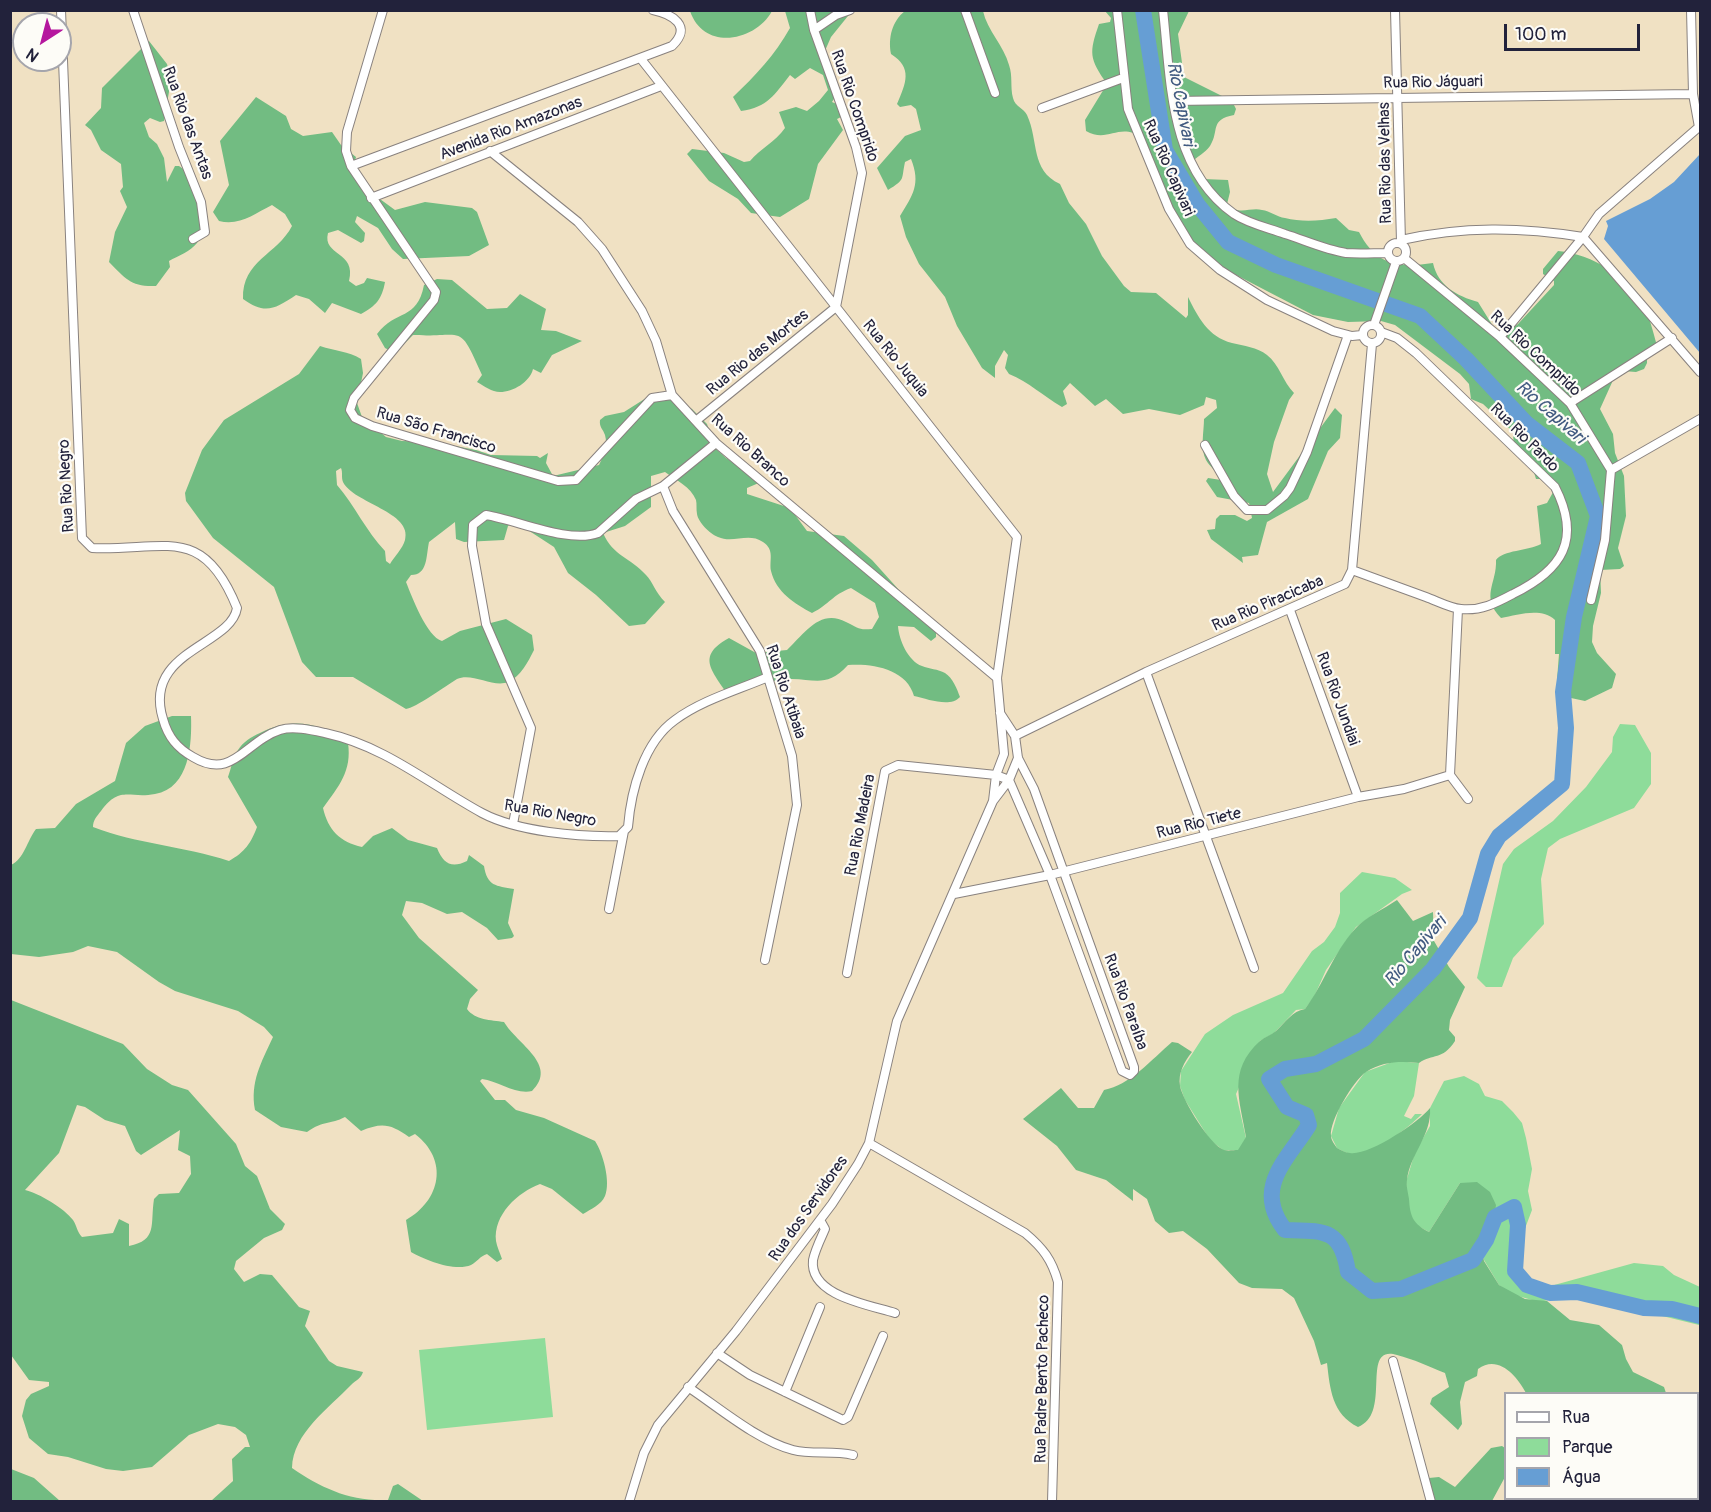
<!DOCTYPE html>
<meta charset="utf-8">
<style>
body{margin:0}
#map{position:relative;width:1711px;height:1512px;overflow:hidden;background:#f0e1c3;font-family:Pangolin,sans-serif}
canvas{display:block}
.frame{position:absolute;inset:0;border:12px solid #22223b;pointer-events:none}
.legend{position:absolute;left:1504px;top:1392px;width:195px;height:108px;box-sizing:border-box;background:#fdfcf7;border:2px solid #a5a5ac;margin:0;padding:8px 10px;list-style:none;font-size:18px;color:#22223b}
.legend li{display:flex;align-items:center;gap:12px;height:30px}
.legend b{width:30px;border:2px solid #a5a5ac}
.north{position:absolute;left:12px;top:12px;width:60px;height:60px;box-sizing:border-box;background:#fdfcf7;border:2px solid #a5a5ac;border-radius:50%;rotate:216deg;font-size:16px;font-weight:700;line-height:24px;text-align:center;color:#22223b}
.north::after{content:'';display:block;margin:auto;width:21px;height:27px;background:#b5179e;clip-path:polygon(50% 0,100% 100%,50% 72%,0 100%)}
.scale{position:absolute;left:1504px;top:24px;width:136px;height:27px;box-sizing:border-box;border:3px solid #22223b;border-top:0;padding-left:8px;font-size:18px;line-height:21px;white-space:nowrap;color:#22223b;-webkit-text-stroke:4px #fdfcf7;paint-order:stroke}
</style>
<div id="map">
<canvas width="1711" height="1512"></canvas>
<div class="frame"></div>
<ul class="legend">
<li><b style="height:8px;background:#fff"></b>Rua</li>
<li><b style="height:16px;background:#8edc9a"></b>Parque</li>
<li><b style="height:16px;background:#669ed4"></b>Água</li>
</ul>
<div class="north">N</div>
<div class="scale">100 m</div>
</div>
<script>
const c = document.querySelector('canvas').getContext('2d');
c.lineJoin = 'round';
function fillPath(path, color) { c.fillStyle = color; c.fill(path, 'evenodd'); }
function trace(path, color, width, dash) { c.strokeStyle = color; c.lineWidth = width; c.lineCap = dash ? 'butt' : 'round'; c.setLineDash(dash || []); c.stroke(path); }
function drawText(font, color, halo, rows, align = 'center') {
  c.font = font + ' Pangolin,sans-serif'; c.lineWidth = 4.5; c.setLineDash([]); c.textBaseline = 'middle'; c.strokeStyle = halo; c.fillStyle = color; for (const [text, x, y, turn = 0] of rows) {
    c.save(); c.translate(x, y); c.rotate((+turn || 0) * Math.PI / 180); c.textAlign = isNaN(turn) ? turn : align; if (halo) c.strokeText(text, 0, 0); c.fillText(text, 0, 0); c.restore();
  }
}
fillPath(new Path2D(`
 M1620 724 1635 725 1651 753V784L1634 808 1560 839 1548 848 1541 879 1544 924 1513 958 1502 987H1486L1477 978 1503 864 1514 849 1553 821 1586 787 1612 752 1613 737Z
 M1362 872 1395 878 1412 890 1402 894 1356 927 1326 970 1314 997 1305 1009 1296 1010 1274 1033 1260 1041 1236 1094 1246 1138 1239 1150H1223L1210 1140 1185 1100 1180 1086 1181 1071 1205 1034 1233 1015 1283 993 1312 951 1324 942 1335 927 1340 913V893Z
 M1395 1061 1419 1063 1414 1096 1404 1116 1411 1119 1415 1114H1422C1408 1128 1372 1157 1351 1154 1346 1153 1341 1150 1337 1148L1331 1136 1339 1108 1365 1072Z
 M1464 1076 1479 1084 1485 1096 1502 1101 1513 1112 1522 1123 1526 1138 1532 1169 1528 1191 1532 1210 1521 1239 1520 1254 1522 1268 1532 1283 1547 1287 1634 1263 1663 1266 1674 1275 1700 1287 1699 1325 1642 1311 1616 1297 1585 1292 1539 1302 1511 1294 1499 1285 1484 1260 1481 1246 1494 1219 1460 1183 1429 1232 1416 1225 1409 1213 1406 1182 1415 1152 1430 1126V1108L1444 1081Z
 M545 1338 553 1417 427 1430 419 1350Z`), '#8edc9a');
fillPath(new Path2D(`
 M690 11V10L772 11C756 41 704 52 690 11Z
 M785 11H852L831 37 824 53 837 94 832 102 848 109 847 114 837 119 843 130 818 164 809 199 780 217 751 213 738 199 709 181 687 154 692 149 724 153 744 162 750 161C760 149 775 142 785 128L779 112 796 107 807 111 819 101 828 90 823 75 810 68 795 79 790 75C774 95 768 107 741 111L733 97C755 76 775 55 790 28Z
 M905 11H983C987 30 1004 46 1009 65 1013 76 1010 87 1013 98 1015 107 1024 108 1027 115 1039 141 1030 170 1060 184L1069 203 1086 224 1102 256 1124 286 1131 292 1156 293 1186 318 1188 315V297C1198 317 1208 337 1232 343 1244 346 1257 347 1267 355 1279 364 1283 382 1294 393L1289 400 1274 442 1267 474 1273 492 1335 408 1342 415 1340 438 1328 451 1308 499 1267 522 1258 555 1242 557 1243 563 1211 539 1207 530 1215 529 1216 519 1220 515H1235L1247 521 1252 518 1249 503 1217 497 1206 481 1208 478 1221 480C1216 470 1210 467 1206 460 1200 449 1204 431 1204 419L1217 408 1216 400 1206 397 1204 405 1180 415 1149 409 1123 414 1106 399 1095 406 1070 383 1063 391 1067 404 1062 407C1043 396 1029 382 1009 374L1005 368 1008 355 1004 350 995 366V378L982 368 957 326 945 297 919 264 906 237 900 216C913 195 921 184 911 159L905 162C901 180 906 179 888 190L877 168 905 136 921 130 916 109 911 105 900 107 897 104C906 83 913 68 891 54 888 38 892 21 905 11Z
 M1105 11H1189L1178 34 1184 77 1232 101 1236 109 1234 115C1209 120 1220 130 1210 146 1205 153 1197 157 1191 162L1190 171 1203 179 1228 180 1230 192 1227 204C1238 216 1250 207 1262 210 1270 211 1277 217 1285 218 1301 222 1319 221 1336 218L1349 230 1359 232C1376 265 1398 268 1433 263 1438 286 1457 296 1478 302L1496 331 1504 334 1518 324 1554 285V281L1543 274V269L1558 251C1592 254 1630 277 1645 309 1651 321 1654 336 1658 349L1647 348V363L1644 369 1636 372 1623 371 1614 378 1600 409 1613 434 1615 453 1624 476 1626 516 1618 548 1624 566 1620 569 1600 570 1601 593 1593 626 1592 642 1597 653 1616 674 1612 688 1585 701 1571 698 1557 680 1559 654H1555V620C1541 607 1518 615 1501 618 1480 596 1497 584 1496 560 1503 550 1528 551 1541 544L1537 506 1547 503 1556 487 1551 479H1536L1532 466 1514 450 1513 432 1483 404 1471 399 1469 384 1460 374 1395 325 1381 321 1348 322 1313 315 1215 264 1198 251 1179 225 1154 167 1133 133C1116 127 1105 142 1086 131L1085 120 1107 84C1089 58 1089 53 1099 24L1110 22 1111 18Z
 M149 41 167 64 171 80 164 121 160 122 150 118 144 123 149 137 157 144 164 158 167 182 175 166H179C202 180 213 221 197 243 191 251 178 256 169 261L170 267 156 286C131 287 126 279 109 262L115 232 127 207 120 191 123 187 121 164 101 150 91 130 85 125 101 108 102 88Z
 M256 97 286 116 291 129 303 136 332 132 341 145 356 157 353 168 369 191 395 210 425 202 472 208 477 212 489 245 469 256 403 259 392 249 378 228 357 216 355 222 365 233 364 241 361 243 338 230 328 233C322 256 357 251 349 281L356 286 364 283 367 278 385 282C382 299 376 306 361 314L332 303 325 313 309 299 296 295C275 309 265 315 243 299 242 260 277 255 292 226L285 214 272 205C254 214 240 226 219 221L213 212 229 185 220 141Z
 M437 279 452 280 487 309 507 308 520 294 546 309 541 330 556 331 582 341 552 355 541 373 533 369C530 382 513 392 500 392 492 392 484 386 477 382L482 375C458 321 465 338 413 335L395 353 385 348 377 334C396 309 417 321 424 285Z
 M320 346C335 351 348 351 361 359L363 373 357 403 362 417 386 437 402 441 435 442 476 450 491 455 537 456 540 458 548 453 546 463 553 476 599 465C604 455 608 446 605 435 603 429 599 427 600 420L605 416 624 412 654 393 657 397 683 403 692 409 707 424 715 448 726 458 752 475 772 483 761 482 747 488V494L790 508 807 531 844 536 872 560 936 631V637L931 641 914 627 898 626C899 640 908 661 922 666 929 669 938 669 945 673 953 678 957 689 960 697 950 708 928 699 914 696 907 669 872 663 848 665 823 692 811 675 779 680 762 683 745 690 729 697 714 672 694 657 729 638L756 653 787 650C804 634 820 608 846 622 859 628 857 630 872 629L879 617 875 603 851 588C832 595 830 604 812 613 795 604 776 592 771 571 769 560 775 550 763 542 748 532 733 544 718 537 710 534 698 522 697 514 696 509 697 504 696 500 691 487 676 480 665 472L651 476V507L625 526 603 533C613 556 631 558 646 575 653 582 655 592 665 602L645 624 629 626 596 595 568 573 554 547 514 521 508 526 504 540 464 542 456 539 455 522 429 542C426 556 428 575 411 575L406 582C412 597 427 637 442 641L460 631 506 619 532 635 534 650C528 662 521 676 508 682 493 688 472 672 457 679 446 686 415 708 406 709L353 677H316L302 662 274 587 213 538 186 501 185 493 202 450 224 420 299 374ZM341 468C343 473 341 477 343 482 353 503 413 512 405 540 403 548 394 557 390 564L386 561 385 551C366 531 355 506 337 485L336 471Z
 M172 716H191C192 743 190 788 155 794 129 799 120 785 101 811 97 816 93 820 93 827 137 844 184 846 229 861 245 852 251 843 257 827L228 777C231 769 233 757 238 750 243 742 251 737 260 733 291 717 320 722 348 743 352 771 339 786 323 808 328 830 340 842 362 847L373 836 392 828 408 840 437 848C443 863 451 869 467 861L469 855 484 866C487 886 496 886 514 889L508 923 514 936 512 938 498 940 487 928 462 912 447 914 422 903 406 901 402 915 419 938 478 990 470 999 467 1009C475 1020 491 1020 504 1022 517 1044 559 1065 532 1091 516 1095 498 1081 482 1079L480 1081 495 1100H505L516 1110 544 1118 595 1141C603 1153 611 1182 605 1196 601 1205 591 1209 583 1214L552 1189 540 1184C518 1192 493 1215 496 1241 497 1247 500 1253 502 1259L497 1262 487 1254C480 1256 477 1262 471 1265 455 1272 425 1260 411 1252L406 1220C441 1200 449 1160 415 1134L409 1137C391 1124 382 1122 361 1131L345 1117C330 1125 324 1120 307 1132L281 1127 255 1110C250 1082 261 1063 273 1037L264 1027 238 1011 175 991 159 982 117 952 88 946 73 952 39 957 11 954V865C24 859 27 841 36 829L55 828 76 804 115 781 126 743 145 726Z
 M1397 900 1413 921 1433 912 1434 941 1449 967 1465 987 1450 1020 1449 1030 1455 1037V1041C1442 1061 1433 1053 1419 1063 1401 1061 1383 1061 1366 1072 1354 1080 1329 1121 1331 1136 1331 1140 1335 1145 1337 1148 1341 1150 1346 1153 1350 1153 1369 1156 1419 1122 1430 1108 1432 1135 1410 1154 1407 1180 1406 1186 1408 1192 1409 1199 1410 1216 1413 1224 1429 1232L1460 1183 1477 1182 1490 1192 1496 1205 1494 1219 1481 1246 1484 1261 1499 1285 1525 1299 1547 1301 1570 1320 1599 1325 1622 1345 1626 1359 1633 1372 1664 1387 1666 1393H1526C1517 1376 1498 1354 1478 1369L1477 1376 1465 1382 1460 1402 1462 1424 1458 1430 1430 1404 1432 1398 1449 1387 1445 1373C1430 1367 1413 1359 1397 1355 1359 1344 1393 1414 1358 1427 1332 1414 1330 1389 1327 1363L1321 1365 1314 1341 1294 1298 1282 1289 1252 1288 1239 1283 1207 1249 1183 1231 1169 1233 1155 1221 1147 1199 1133 1189V1201L1106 1180 1076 1170 1057 1146 1023 1119 1061 1088 1078 1108H1094L1104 1090C1130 1085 1151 1060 1172 1042L1178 1043 1192 1052C1184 1062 1178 1073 1180 1086 1183 1101 1210 1145 1224 1150 1228 1151 1234 1150 1238 1150L1246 1137C1240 1100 1227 1071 1260 1041 1265 1037 1271 1035 1276 1031 1286 1022 1292 1011 1305 1009 1324 984 1333 953 1355 929 1365 917 1384 909 1397 900Z
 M11 1000 123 1044 147 1069 172 1085 188 1090 236 1144 245 1166 257 1176 270 1209 285 1224 282 1230 264 1238 236 1261 234 1269 244 1282 260 1274 272 1275 299 1307 310 1311 305 1326 329 1361 337 1366 363 1372C361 1379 356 1380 351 1385 329 1408 293 1433 292 1468 321 1488 351 1502 388 1500L393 1486 398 1484 423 1501H211L233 1481 232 1459 245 1447H250L246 1435 235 1427 218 1424 189 1435 152 1467 123 1471 106 1469 68 1457 48 1454 29 1438 22 1416 26 1400 31 1394 49 1386V1382L29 1380 11 1355ZM77 1105 85 1107 105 1120 125 1126 136 1151 141 1155 180 1130 178 1150 190 1156 191 1174 179 1193 159 1194 154 1199C150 1225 158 1240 129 1246V1224L119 1219 113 1233 82 1237C77 1232 77 1226 73 1220 65 1209 39 1193 25 1190L59 1153Z
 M1502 1446 1505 1448V1477L1492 1501H1431L1428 1490 1429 1478 1439 1477 1455 1487 1491 1448Z
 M11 1469 34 1478 60 1501H11Z`), '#72bc82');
fillPath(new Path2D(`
 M1700 154V353L1604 239 1608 226 1606 221 1650 199 1674 182Z`), '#669ed4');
trace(new Path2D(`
 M1143 10 1165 150 1197 204 1228 242 1276 265 1420 316 1466 359 1526 423 1578 463 1598 516 1574 617 1563 692 1566 728 1562 784 1499 836 1488 854 1470 918 1433 969 1364 1039 1316 1064 1285 1069 1269 1079 1287 1107 1306 1115 1309 1125C1288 1159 1252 1188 1285 1230 1324 1231 1341 1228 1348 1272L1372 1291 1401 1289 1473 1260 1486 1240 1495 1217 1514 1207 1518 1225 1515 1271 1527 1285 1550 1293 1577 1292 1644 1308 1672 1309 1700 1316`), '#669ed4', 16);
const minor = new Path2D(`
 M61 10 82 538 92 548C165 551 203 523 237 608 231 646 142 651 163 719 168 737 177 748 193 757 233 781 245 741 280 730 293 726 311 730 325 733 385 746 429 784 482 813 518 832 579 837 619 836L624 831
 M133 10 179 147 201 202 205 232 193 239
 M383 10 347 132 346 151 351 166 436 292 434 300 354 398 350 410 355 418 372 426 558 481 576 480 652 398 672 395
 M810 10 814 30
 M965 10 995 93
 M1117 10 1128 109 1169 209 1190 244 1220 270 1267 300 1333 331 1352 336 1362 335
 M1163 10C1171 82 1169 168 1234 214 1249 224 1269 228 1285 234 1304 240 1326 250 1346 253 1360 254 1374 253 1387 253
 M1395 10 1401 242
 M1691 10 1693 94 1699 127
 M641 59 1017 537 997 678 1004 754 996 775 993 801
 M1173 101 1693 94
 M1042 108 1123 78
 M490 151 578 222 602 249 642 311 656 341 672 395 716 443 997 678
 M351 166 672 46C693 26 672 14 653 10
 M371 198 661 86
 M1401 240C1463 226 1521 227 1583 237L1700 372
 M1388 252a9 9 0 1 1 18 0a9 9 0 1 1-18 0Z
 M1404 258 1500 337 1570 403 1611 470 1605 540 1591 600
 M1363 334a9 9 0 1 1 18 0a9 9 0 1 1-18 0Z
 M1374 325 1396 262
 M1500 337 1583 237 1599 214 1700 126
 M1570 403 1672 338
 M697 420 836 307 862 173 856 147 814 30 836 15 850 10
 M716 443 663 486 673 511 760 651 792 756 797 805 765 960
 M1205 445 1234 496 1247 510H1267L1284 496 1290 488 1307 452 1348 335
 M1611 470 1700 419
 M1352 570C1377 579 1402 588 1426 597 1437 601 1450 608 1461 609 1481 611 1496 603 1513 594 1562 570 1582 540 1555 487L1416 353 1397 338 1381 332
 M1290 610 1358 797
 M1146 672 1254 968
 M1000 713 1015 736 1018 758 1034 789 1134 1067V1071L1130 1075 1122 1071 1050 875 1009 780
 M1015 736 1146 672 1345 584 1352 570 1372 344
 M1450 775 1458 609
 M1450 775 1468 799
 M513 824 531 728 486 624 472 546 473 525 486 515C517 520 569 544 598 533L636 499 663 486
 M954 894 1050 875 1358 797 1404 789 1450 775
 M609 909 624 831 628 827C631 790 644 742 675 720 702 700 738 690 768 677
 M847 973 885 771 898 765 996 775 1009 780
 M869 1143 1025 1233C1043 1248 1052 1260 1058 1282L1052 1502
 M820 1220 825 1229C821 1238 815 1250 813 1260 809 1296 870 1305 895 1313
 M717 1353 750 1375 843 1420 848 1417 883 1336
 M1393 1361 1431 1502
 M688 1387C718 1407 758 1441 793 1450 812 1455 833 1450 853 1455
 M785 1392 820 1307
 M629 1502 644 1453 658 1425 736 1331 832 1204 858 1164 869 1143 897 1021 993 801 1009 780 1018 758`);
trace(minor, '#89827f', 10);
trace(minor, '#fff', 8);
drawText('16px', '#22223b', '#fdfcf7', [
 ["Rua Rio Jáguari",1433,83,-1],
 ["Rua Rio Comprido",854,106,71],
 ["Rua Rio das Antas",187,123,70],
 ["Avenida Rio Amazonas",511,129,-21],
 ["Rua Rio das Velhas",1386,163,-91],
 ["Rua Rio Capivari",1168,168,66],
 ["Rua Rio das Mortes",758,353,-39],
 ["Rua Rio Comprido",1535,354,43],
 ["Rua Rio Juquia",895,359,51],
 ["Rua São Francisco",436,431,17],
 ["Rua Rio Pardo",1524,438,45],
 ["Rua Rio Branco",750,451,42],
 ["Rua Rio Negro",67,486,-93],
 ["Rua Rio Piracicaba",1268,604,-23],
 ["Rua Rio Atibaia",785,692,72],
 ["Rua Rio Jundiai",1337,699,70],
 ["Rua Rio Negro",550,814,10],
 ["Rua Rio Tiete",1199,824,-14],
 ["Rua Rio Madeira",861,825,-79],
 ["Rua Rio Paraíba",1125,1002,70],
 ["Rua dos Servidores",809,1209,-55],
 ["Rua Padre Bento Pacheco",1043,1379,-89]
]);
drawText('italic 18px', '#415a80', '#fdfcf7', [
 ["Rio Capivari",1180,104,79],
 ["Rio Capivari",1550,413,41],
 ["Rio Capivari",1416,952,-50]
]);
</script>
